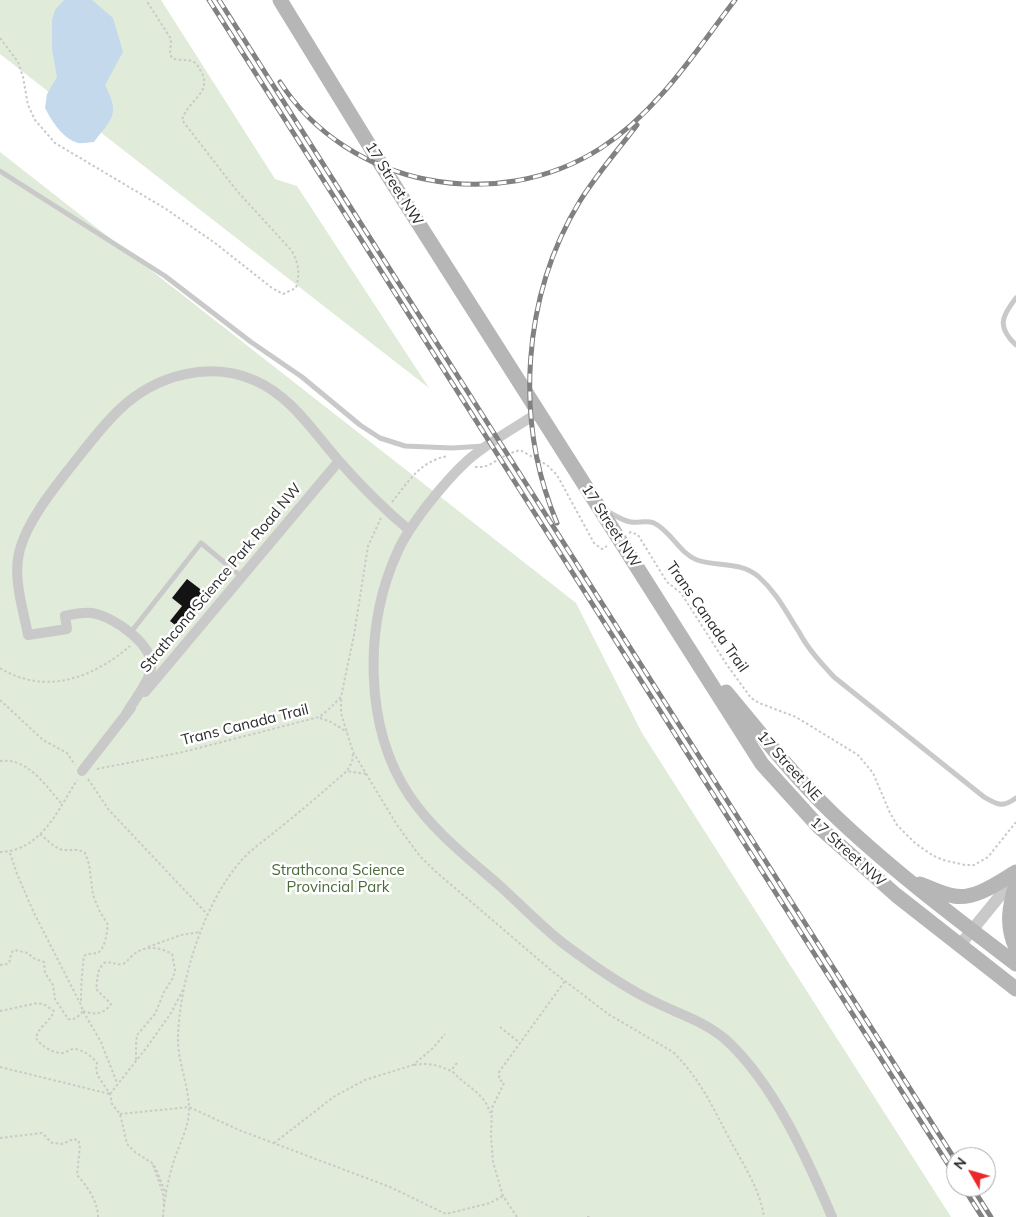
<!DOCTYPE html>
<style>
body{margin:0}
#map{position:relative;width:1016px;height:1217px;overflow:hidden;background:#fff;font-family:Mulish,sans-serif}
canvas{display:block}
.north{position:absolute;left:946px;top:1147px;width:50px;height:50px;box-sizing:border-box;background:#fff;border:1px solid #ababab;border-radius:50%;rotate:308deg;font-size:14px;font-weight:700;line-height:20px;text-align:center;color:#2c2c2c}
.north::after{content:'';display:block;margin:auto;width:18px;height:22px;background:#eb2827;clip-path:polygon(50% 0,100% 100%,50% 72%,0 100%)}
</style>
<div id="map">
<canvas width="1016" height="1217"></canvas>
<div class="north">N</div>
</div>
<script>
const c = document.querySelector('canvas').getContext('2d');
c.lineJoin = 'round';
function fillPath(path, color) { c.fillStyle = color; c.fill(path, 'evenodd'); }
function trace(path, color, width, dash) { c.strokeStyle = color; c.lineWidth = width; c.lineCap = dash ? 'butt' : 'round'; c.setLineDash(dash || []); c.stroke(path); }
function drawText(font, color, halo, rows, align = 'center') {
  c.font = font + ' Mulish,sans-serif'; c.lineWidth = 5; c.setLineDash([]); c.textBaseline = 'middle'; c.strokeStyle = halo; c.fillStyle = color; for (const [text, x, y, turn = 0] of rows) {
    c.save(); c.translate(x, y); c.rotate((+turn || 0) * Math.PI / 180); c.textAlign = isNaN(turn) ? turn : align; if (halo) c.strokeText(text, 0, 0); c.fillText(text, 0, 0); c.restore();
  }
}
fillPath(new Path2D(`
 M0 0H161L275 179 297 186 429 388 0 54Z
 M0 152 576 603 642 733 951 1217H0Z`), '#e1ebd9');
fillPath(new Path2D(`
 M64 0H92L113 18 123 52 105 85C120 115 113 117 94 142 89 142 82 144 78 143 63 139 51 120 45 108L47 94 57 77 52 49V20L55 10Z`), '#c4d9ec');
fillPath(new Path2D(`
 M187 579 208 595 179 628 170 621 182 606 172 598Z`), '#131313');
trace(new Path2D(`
 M0 38 18 62 23 77 28 105 35 120 55 143 166 209 215 243 272 288 283 294 296 288C300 273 299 265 292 251L237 191 182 120C187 101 212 93 202 73 199 68 197 63 192 61 185 59 179 61 172 58L170 54 171 39 146 0
 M475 467H483L489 465 508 454 520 450 547 465 557 475 594 543 602 549 607 546
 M392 502C409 481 420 461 448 456
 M629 533 631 532 638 535 667 582 681 593 727 665 751 698 759 703 796 717 858 755 873 773 890 813 897 825 915 843 932 855 943 860 965 865H974L988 857 1016 822
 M0 668C45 696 93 678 130 646
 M341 699V713L353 752 397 825 419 855 435 871 552 971 608 1014 673 1052C701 1080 712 1106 730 1140 743 1164 760 1189 764 1217
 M0 700 43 740 67 753 75 765
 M320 718 331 722 347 732
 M353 754 352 762 347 771 366 774
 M0 761C27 757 46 786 61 803
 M97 769 183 752 319 717 327 711 341 697 354 635 368 546 381 518
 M88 779 109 810 208 915
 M40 834 54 846 62 850H79L85 853 89 864 93 895 99 910 108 925C106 935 106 946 98 953L88 954 84 956C82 971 81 986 81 1002
 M0 852C41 851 58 810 77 780
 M10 853 17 874 34 913 81 1005 83 1011 101 1042 117 1083
 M148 947 181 935 200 932
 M0 965 8 964C12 959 9 954 14 950L28 953 33 958 44 962 45 973 53 985 55 999 68 1019C75 1020 78 1017 83 1011
 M0 1011 38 1003 45 1005 54 1011C50 1022 38 1027 36 1038 41 1046 52 1053 63 1053 67 1052 70 1049 74 1049 82 1049 93 1057 97 1063L96 1070 98 1076 110 1094 112 1104 120 1114 127 1144 135 1152 152 1163 156 1169 166 1194
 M83 1011C94 1015 103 1015 111 1004L96 989C98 979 96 968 106 962 112 962 115 965 122 964 127 963 127 960 131 957 142 945 159 946 172 954L175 970 173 978 164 992 155 1014 137 1035 136 1044V1061
 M500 1027 520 1043
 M457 1063 453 1068V1072C465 1086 485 1093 490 1113
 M414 1065C428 1062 441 1066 453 1072
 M0 1067 110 1094
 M110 1094 147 1047 171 1013 183 990
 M120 1114 189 1107 239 1130 390 1187 446 1214 490 1203 503 1196
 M0 1138 42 1133 52 1143 63 1144 73 1139 78 1140 80 1145 77 1175C87 1186 98 1201 98 1217
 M274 1143 335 1096 365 1080 413 1065 433 1048 445 1034
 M153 1165 163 1193 164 1206
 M163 1217C164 1198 169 1176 175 1157 181 1141 190 1124 189 1106 188 1084 178 1062 178 1039 179 983 203 905 240 862 250 850 265 840 277 830 301 811 324 791 347 771
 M517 1217 503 1196 493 1162 491 1136 492 1108 504 1083 499 1079V1072L565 981
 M587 1217H590`), '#c9c9c9', 2, [2.5, 2.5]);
trace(new Path2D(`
 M0 171 165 276 251 342 302 377 360 425 380 438 405 446 452 448 484 446
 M1016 298C1001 317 997 327 1016 345
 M607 511C614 515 623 521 631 522 638 523 647 520 654 523 671 531 679 553 697 560 717 567 741 561 759 577 777 593 786 612 799 632 808 649 821 663 834 677L984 797C998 805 1002 808 1016 798
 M131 632 201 543 242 577`), '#c9c9c9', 5);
trace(new Path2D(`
 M539 412C515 428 490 441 468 460 445 481 409 525 397 553 364 626 364 727 409 795 433 831 468 858 500 886 521 905 541 926 564 944 592 965 626 989 659 1004 682 1015 705 1022 725 1039 773 1082 807 1158 832 1217
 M145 692 339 461
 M126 714C134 700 148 684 151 669 155 645 113 616 92 613 83 612 74 614 65 616L67 629 28 635C23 608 12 577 20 549 28 521 51 492 69 469 85 449 101 427 120 409 156 375 210 360 256 381 292 397 314 433 339 461 361 486 384 509 409 530
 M82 771 131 708`), '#c9c9c9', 10);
trace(new Path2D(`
 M960 945 1016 876`), '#c9c9c9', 12);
trace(new Path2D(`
 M280 0 382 166 762 764 819 827 896 895 1016 989
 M726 692C760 733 793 775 831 812 888 867 953 916 1016 964
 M920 884C931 888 943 894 954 896 975 900 999 882 1016 872
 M1016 884C1009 907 1006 926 1016 948`), '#b6b6b6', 15);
const rail = new Path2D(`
 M209 0 956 1177
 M219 0 956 1161
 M280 82C348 187 497 215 601 148 657 112 695 52 735 0
 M557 523C514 421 522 296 580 201 597 174 618 150 637 125
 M963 1187 982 1217
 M972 1187 991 1217`);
trace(rail, '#818181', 5);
trace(rail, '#fff', 3, [9]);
drawText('15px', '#2c2c2c', '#fff', [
 ["17 Street NW",394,184,58],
 ["17 Street NW",611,526,57],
 ["Strathcona Science Park Road NW",221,578,-50],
 ["Trans Canada Trail",707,617,55],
 ["Trans Canada Trail",245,725,-14],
 ["17 Street NE",789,766,48],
 ["17 Street NW",848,852,42]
]);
drawText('15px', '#4b6939', '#fff', [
 ["Strathcona Science",338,870],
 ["Provincial Park",338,887]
]);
</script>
